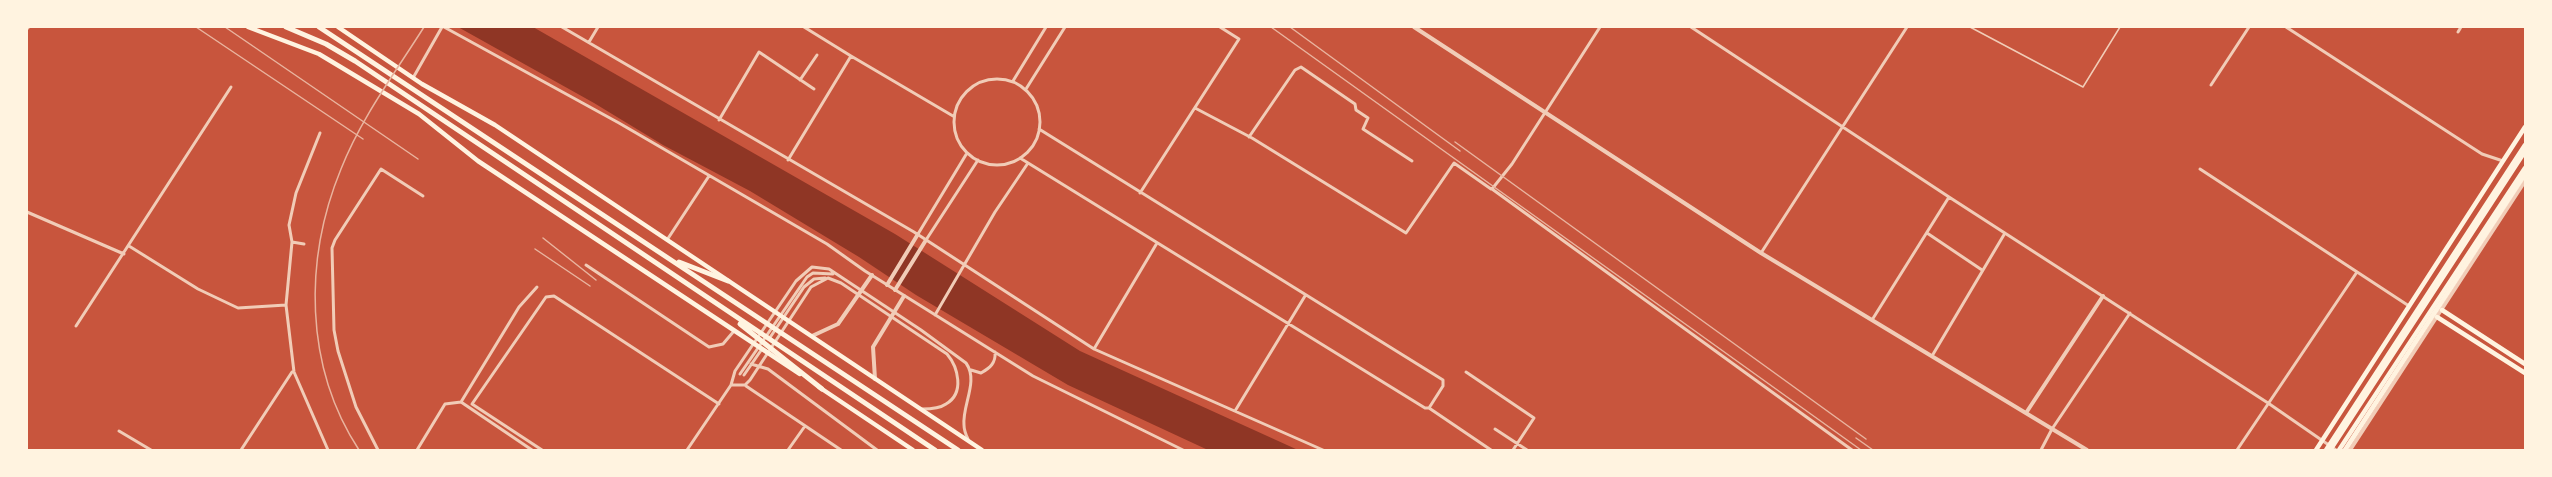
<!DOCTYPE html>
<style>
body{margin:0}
#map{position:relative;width:2552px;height:477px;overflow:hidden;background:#c8553d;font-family:"Sofia Sans Condensed",sans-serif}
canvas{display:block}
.frame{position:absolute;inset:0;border:28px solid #fff3e0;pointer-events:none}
</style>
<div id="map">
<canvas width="2552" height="477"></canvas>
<div class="frame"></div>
</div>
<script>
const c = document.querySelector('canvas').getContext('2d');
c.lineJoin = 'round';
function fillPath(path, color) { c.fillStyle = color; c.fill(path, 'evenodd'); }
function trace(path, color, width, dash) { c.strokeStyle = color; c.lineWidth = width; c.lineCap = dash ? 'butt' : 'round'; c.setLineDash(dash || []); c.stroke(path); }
fillPath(new Path2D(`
 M458 27H533L895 234 1080 351 1298 450H1208L1068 385 916 295 859 257 750 191 663 145 594 103Z`), '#8f3625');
trace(new Path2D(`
 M1970 27 2083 87 2120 27`), '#f1ccb7', 1.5);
trace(new Path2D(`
 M444 27 619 123 827 244 865 271 1033 376 1183 450
 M562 27 914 232 1094 349 1323 450
 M1600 27 1512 164 1492 189 1852 450
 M1691 27 1949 197 2268 403 2336 450
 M2286 27 2482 154 2503 161
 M2458 32 2461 27
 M589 42 598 27
 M851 56 953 116
 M413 78 442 27
 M954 122a43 43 0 1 1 86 0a43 43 0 1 1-86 0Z
 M800 80 817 55
 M1013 81 1046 27
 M2211 85 2249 27
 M1026 89 1065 27
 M1195 108 1252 138 1406 233 1454 163 1491 189
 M719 120 759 52 814 89
 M320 133 296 193 289 225 292 242 286 305 294 372 328 450
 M1249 137 1295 70 1301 67 1355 104 1356 110 1368 118 1363 129 1412 161
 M1020 158 1425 408H1429L1443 386V380L1039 129
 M788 160 851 56 804 27
 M2200 169 2409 306
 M1140 193 1239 39 1220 27
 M27 212 124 254
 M1927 233 1982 270
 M918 234 967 153
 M667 240 709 176
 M926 240 978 160
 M292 242 304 244
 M129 246 198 289 238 308 286 305
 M1761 253 1907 27
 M586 265 709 347 723 344 734 331
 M935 315 995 212 1028 163
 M1872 320 1949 197
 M76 326 231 87
 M769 339 804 287 814 279 825 278
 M1094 349 1157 243
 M1932 356 2005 233
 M751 364 768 369 877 450
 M971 370 981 373C990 368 996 363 995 352
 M1466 372 1534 418 1513 450
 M740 374 807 277 813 273 833 274
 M744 375 762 349
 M731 385 735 371 796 281 812 267 829 269 921 330 966 363C979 381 962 405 964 425 964 430 966 435 968 439
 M746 386 841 450
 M461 402 532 450
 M1429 408 1491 450
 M1235 411 1305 296
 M1495 429 1527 450
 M119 431 151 450
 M241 450 292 372
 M378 450 356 407 338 351 334 330 332 248 335 240 381 169 423 196
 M417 450 445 404 461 402 519 307 537 287
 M542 450 472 404 546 297 554 296 719 404
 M687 450 731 385H745L750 380 811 287 828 278 841 283 947 354C958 367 965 393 946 404 939 409 929 409 922 409
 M788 450 805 426
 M2041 450 2052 429 2130 313
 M2237 450 2357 272`), '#f1ccb7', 3);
trace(new Path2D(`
 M1414 27 1761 253 2087 450
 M27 28 28 27
 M887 285 918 234
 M895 290 926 240
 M812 336 838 324 872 275
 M875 379 873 347 904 296
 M2026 413 2103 296
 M2350 450 2525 181`), '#f1ccb7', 4);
trace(new Path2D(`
 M248 27 319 54 419 114 478 161 800 374
 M338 27 422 84 495 125 982 450
 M2442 310 2525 364
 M2437 317 2525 373
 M819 387 913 450
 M2316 450 2525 127
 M2326 450 2525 145
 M2339 450 2525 168`), '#fff3e0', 4.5);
trace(new Path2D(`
 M2330 450 2525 151
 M2345 450 2525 174`), '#fff3e0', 5);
trace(new Path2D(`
 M286 27 326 44 355 61 935 450
 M319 27 958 450
 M679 262 728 281
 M740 324 822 389`), '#fff3e0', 5);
trace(new Path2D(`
 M196 27 363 139
 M225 27 418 159
 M1271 27 1861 450
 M1290 27 1460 151
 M1455 142 1866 439
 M543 238 596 280
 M535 249 590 286
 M1856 438 1873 450
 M359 450C304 366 304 259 341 169 361 118 395 73 424 27`), '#e9b49f', 1.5);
</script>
